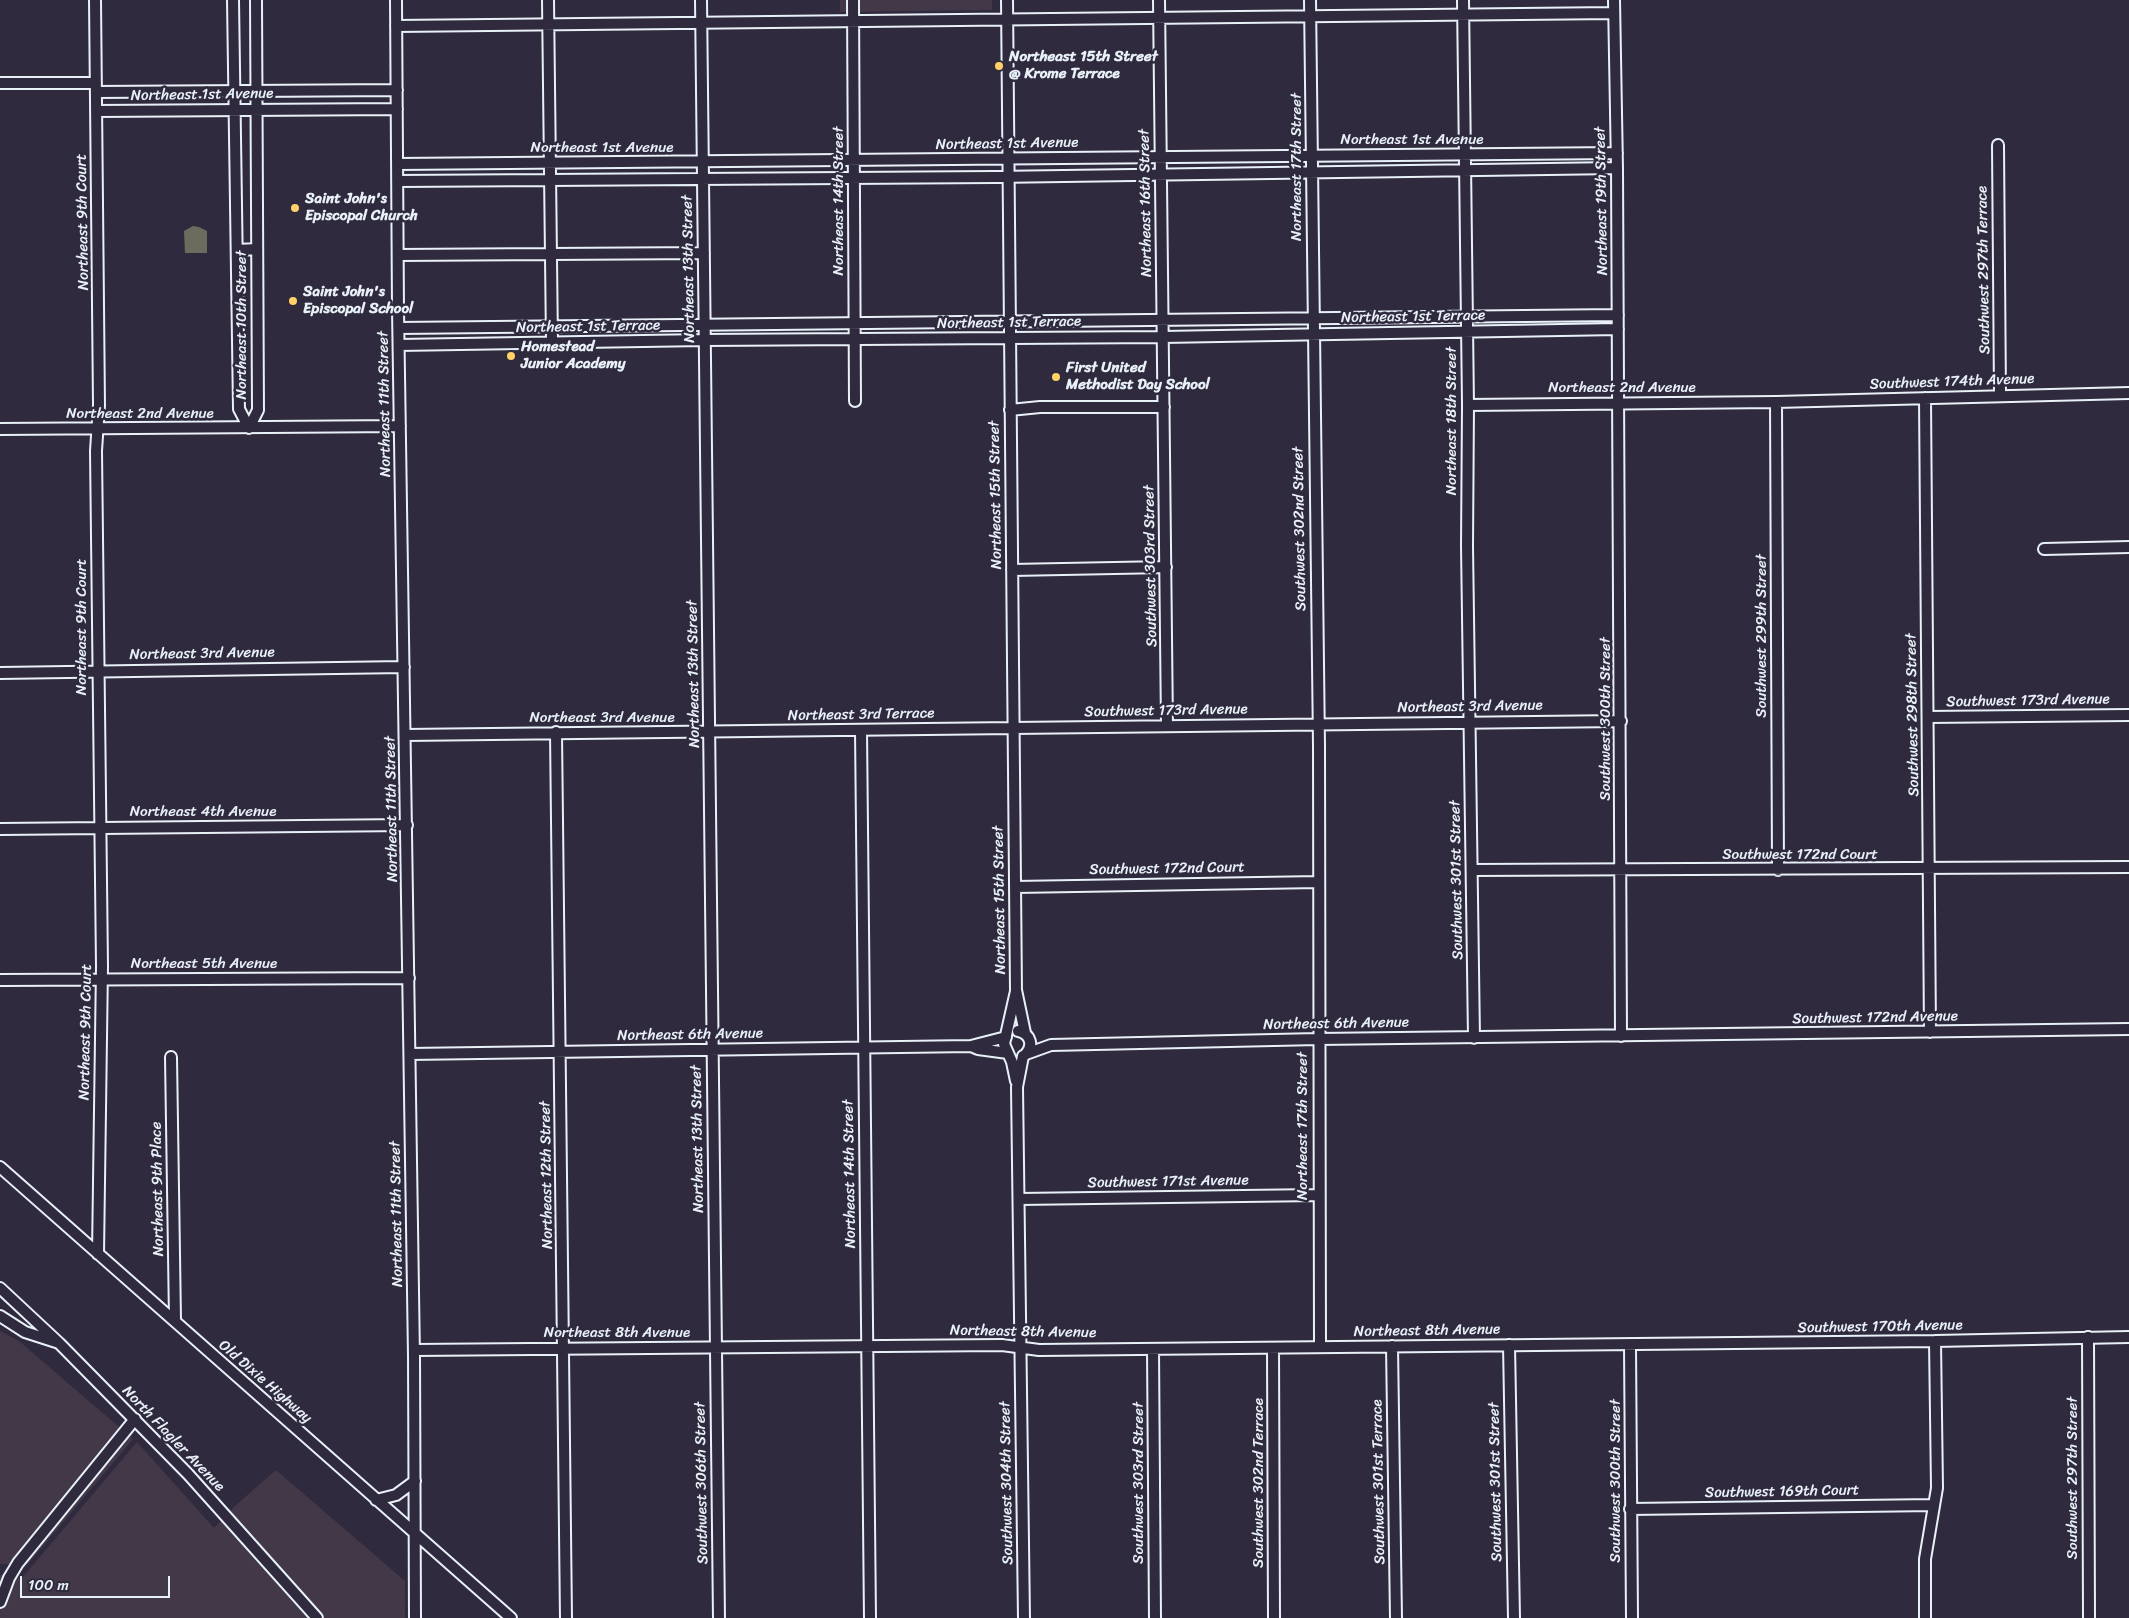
<!DOCTYPE html>
<style>
body{margin:0}
#map{position:relative;width:2129px;height:1618px;overflow:hidden;background:#2f2a3d;font-family:Sriracha,sans-serif}
canvas{display:block}
.scale{position:absolute;left:20px;top:1576px;width:150px;height:22px;box-sizing:border-box;border:2px solid #e8f1f8;border-top:0;padding-left:6px;font-size:15px;line-height:18px;white-space:nowrap;color:#e8f1f8;-webkit-text-stroke:4px #2f2a3d;paint-order:stroke}
</style>
<div id="map">
<canvas width="2129" height="1618"></canvas>
<div class="scale">100 m</div>
</div>
<script>
const c = document.querySelector('canvas').getContext('2d');
c.lineJoin = 'round';
function fillPath(path, color) { c.fillStyle = color; c.fill(path, 'evenodd'); }
function trace(path, color, width, dash) { c.strokeStyle = color; c.lineWidth = width; c.lineCap = dash ? 'butt' : 'round'; c.setLineDash(dash || []); c.stroke(path); }
function drawText(font, color, halo, rows, align = 'center') {
  c.font = font + ' Sriracha,sans-serif'; c.lineWidth = 5; c.setLineDash([]); c.textBaseline = 'middle'; c.strokeStyle = halo; c.fillStyle = color; for (const [text, x, y, turn = 0] of rows) {
    c.save(); c.translate(x, y); c.rotate((+turn || 0) * Math.PI / 180); c.textAlign = isNaN(turn) ? turn : align; if (halo) c.strokeText(text, 0, 0); c.fillText(text, 0, 0); c.restore();
  }
}
fillPath(new Path2D(`
 M840 0H992V10L840 12Z
 M0 1331 19 1341 133 1439 28 1564H0Z
 M137 1442 214 1528 236 1505 276 1470 405 1581V1618H0V1575L22 1578Z`), '#423848');
fillPath(new Path2D(`
 M193 226 199 227 207 231V253H185L184 231Z`), '#6b6c5d');
const minor = new Path2D(`
 M95 0 99 405 96 451 102 966 98 1254
 M233 0 239 409 249 428 258 410 256 0
 M396 0 398 309 414 1356 415 1618
 M548 0 552 343
 M701 0 719 1618
 M853 0 855 401
 M1007 0 1016 990 1025 1033
 M1159 0 1167 726
 M1310 0 1319 745 1320 1347
 M1463 0 1468 405 1467 546 1474 1038
 M1614 0 1617 168 1621 1036
 M396 26 1614 13
 M0 83H96
 M96 92 397 90
 M96 111 397 109
 M1998 145 2000 395
 M398 164 1617 153
 M398 181 995 177 1617 168
 M237 250 257 249
 M398 255 704 253
 M399 328 1618 315
 M399 345 704 340 1163 337 1618 329
 M1925 398 1930 1032
 M1776 402 1778 870
 M1468 405 1776 402 2129 393
 M1010 410 1040 407H1164
 M0 429 400 426
 M2044 549 2129 547
 M1012 570 1166 567
 M0 673 404 667
 M1928 717 2129 715
 M861 730 870 1618
 M556 732 566 1618
 M405 735 1621 721
 M0 829 407 825
 M1472 870 2129 867
 M1015 887 1319 882
 M0 980 409 978
 M1016 991 1004 1044 1012 1062 1016 1081
 M1018 1031C1031 1034 1034 1046 1025 1055
 M971 1046 978 1049 1008 1053
 M410 1054 971 1046 1006 1037
 M1026 1054 1051 1045 1318 1039 2129 1029
 M1023 1056 1017 1087 1024 1618
 M171 1057 175 1320
 M0 1167 511 1618
 M1019 1199 1318 1195
 M0 1288 59 1343 188 1474 317 1618
 M0 1316 25 1332 56 1342
 M2088 1337 2089 1618
 M1509 1345 1514 1618
 M1630 1345 1632 1618
 M1392 1346 1396 1618
 M1273 1348 1274 1618
 M1153 1349 1155 1618
 M414 1350 1002 1345 1039 1350 1935 1341 2129 1337
 M376 1500 396 1495 415 1481
 M1630 1509 1934 1505
 M0 1602 9 1578 18 1563 135 1419
 M1925 1618V1559L1937 1488 1935 1341`);
trace(minor, '#e8f1f8', 14);
trace(minor, '#2f2a3d', 10);
for (const [x, y, r, color] of [
 [999,66,5,"#ffd166"],
 [295,208,5,"#ffd166"],
 [293,301,5,"#ffd166"],
 [511,356,5,"#ffd166"],
 [1056,377,5,"#ffd166"]
]) { const dot = new Path2D(); dot.arc(x, y, r, 0, 2 * Math.PI); c.fillStyle = color; c.fill(dot); trace(dot, '#2f2a3d', 2); }
drawText('bold 15px', '#e8f1f8', '#2f2a3d', [
 ["Northeast 15th Street",1009,57],
 ["@ Krome Terrace",1009,74],
 ["Saint John's",305,199],
 ["Episcopal Church",305,216],
 ["Saint John's",303,292],
 ["Episcopal School",303,309],
 ["Homestead",521,347],
 ["Junior Academy",521,364],
 ["First United",1066,368],
 ["Methodist Day School",1066,385]
], 'left');
drawText('15px', '#e8f1f8', '#2f2a3d', [
 ["Northeast 1st Avenue",202,95,-1],
 ["Northeast 1st Avenue",1412,140],
 ["Northeast 1st Avenue",1007,144,-1],
 ["Northeast 1st Avenue",602,148],
 ["Northeast 17th Street",1297,167,-90],
 ["Northeast 14th Street",839,201,-90],
 ["Northeast 19th Street",1602,201,-91],
 ["Northeast 16th Street",1146,203,-91],
 ["Northeast 9th Court",83,222,-91],
 ["Northeast 13th Street",689,269,-91],
 ["Southwest 297th Terrace",1984,270,-91],
 ["Northeast 1st Terrace",1413,317,-1],
 ["Northeast 1st Terrace",1009,323,-1],
 ["Northeast 10th Street",242,325,-90],
 ["Northeast 1st Terrace",588,327,-1],
 ["Southwest 174th Avenue",1952,382,-2],
 ["Northeast 2nd Avenue",1622,388],
 ["Northeast 11th Street",385,404,-91],
 ["Northeast 2nd Avenue",140,414],
 ["Northeast 18th Street",1452,421,-90],
 ["Northeast 15th Street",996,495,-91],
 ["Southwest 302nd Street",1300,529,-91],
 ["Southwest 303rd Street",1151,566,-91],
 ["Northeast 9th Court",82,627,-90],
 ["Southwest 299th Street",1762,636,-90],
 ["Northeast 3rd Avenue",202,654,-1],
 ["Northeast 13th Street",694,674,-91],
 ["Southwest 173rd Avenue",2028,701,-1],
 ["Northeast 3rd Avenue",1470,707,-1],
 ["Southwest 173rd Avenue",1166,711,-1],
 ["Northeast 3rd Terrace",861,715,-1],
 ["Southwest 298th Street",1913,715,-91],
 ["Northeast 3rd Avenue",602,718],
 ["Southwest 300th Street",1606,719,-90],
 ["Northeast 11th Street",392,809,-91],
 ["Northeast 4th Avenue",203,812],
 ["Southwest 172nd Court",1800,855],
 ["Southwest 172nd Court",1167,869,-1],
 ["Southwest 301st Street",1457,880,-91],
 ["Northeast 15th Street",1000,900,-91],
 ["Northeast 5th Avenue",204,964],
 ["Southwest 172nd Avenue",1875,1018,-1],
 ["Northeast 6th Avenue",1336,1024,-1],
 ["Northeast 9th Court",86,1032,-89],
 ["Northeast 6th Avenue",690,1035,-1],
 ["Northeast 17th Street",1303,1126,-90],
 ["Northeast 13th Street",698,1139,-91],
 ["Northeast 14th Street",850,1174,-91],
 ["Northeast 12th Street",547,1175,-91],
 ["Southwest 171st Avenue",1168,1182,-1],
 ["Northeast 9th Place",158,1189,-91],
 ["Northeast 11th Street",397,1214,-91],
 ["Southwest 170th Avenue",1880,1327,-1],
 ["Northeast 8th Avenue",1427,1331,-1],
 ["Northeast 8th Avenue",1023,1332,1],
 ["Northeast 8th Avenue",617,1333],
 ["Old Dixie Highway",265,1382,41],
 ["North Flagler Avenue",173,1439,46],
 ["Southwest 297th Street",2073,1478,-90],
 ["Southwest 300th Street",1616,1481,-90],
 ["Southwest 301st Terrace",1379,1482,-91],
 ["Southwest 301st Street",1496,1482,-91],
 ["Southwest 306th Street",702,1483,-91],
 ["Southwest 304th Street",1007,1483,-91],
 ["Southwest 303rd Street",1139,1483,-90],
 ["Southwest 302nd Terrace",1259,1483,-90],
 ["Southwest 169th Court",1782,1492,-1]
]);
</script>
